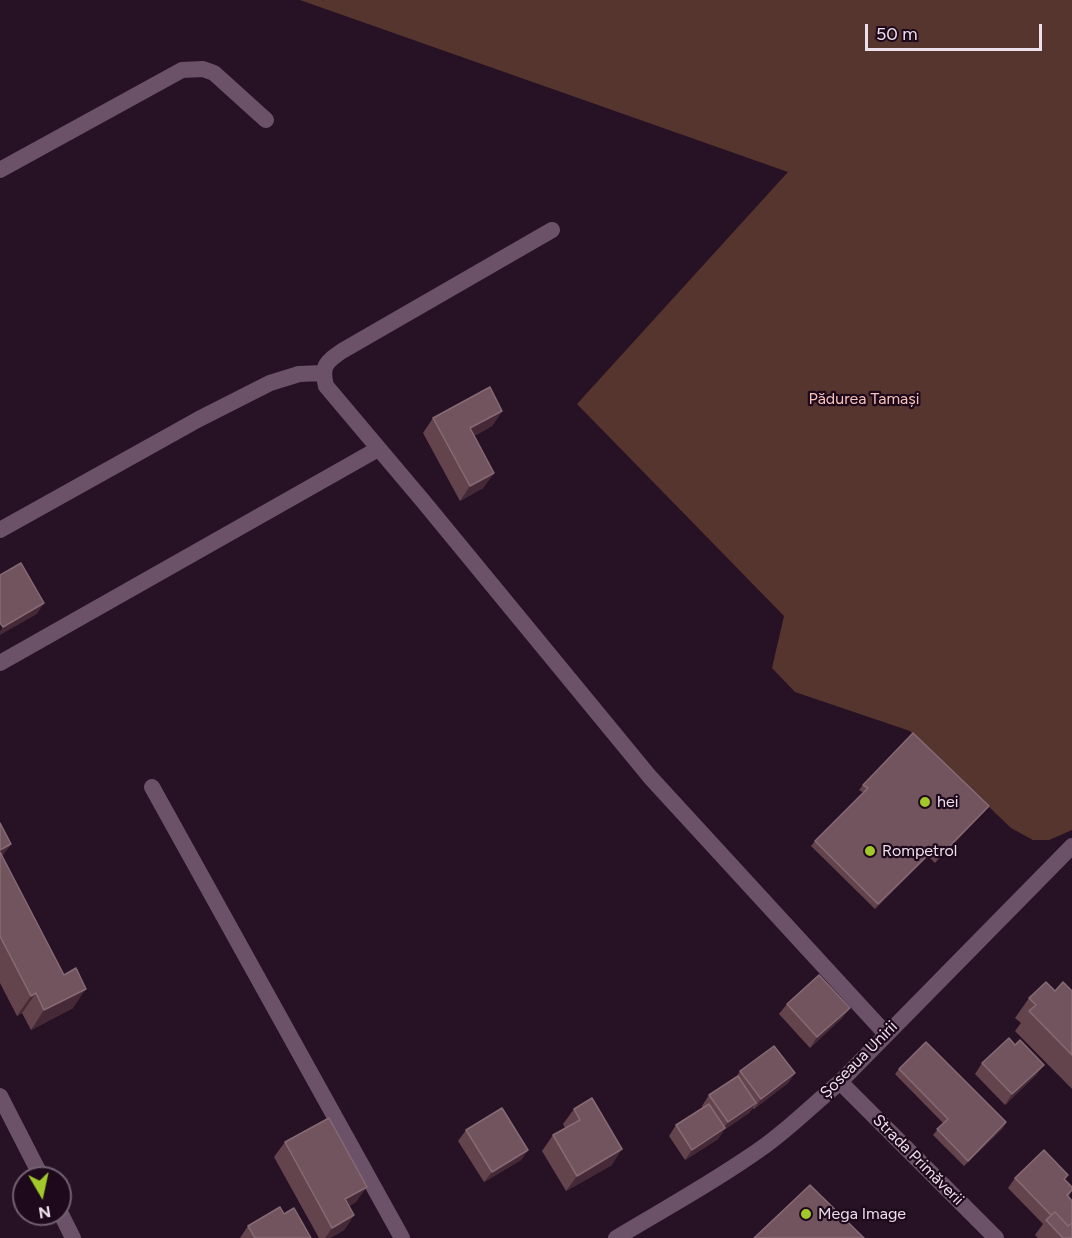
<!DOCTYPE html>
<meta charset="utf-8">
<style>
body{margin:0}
#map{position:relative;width:1072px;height:1238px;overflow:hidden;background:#271225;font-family:Figtree,sans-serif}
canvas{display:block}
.north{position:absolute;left:12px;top:1166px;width:60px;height:60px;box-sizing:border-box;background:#1d091b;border:2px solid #715f6f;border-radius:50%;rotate:171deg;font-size:16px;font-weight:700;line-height:24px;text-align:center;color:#eedfec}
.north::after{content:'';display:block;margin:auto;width:21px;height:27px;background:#a1c92a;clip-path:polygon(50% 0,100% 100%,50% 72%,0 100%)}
.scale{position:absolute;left:865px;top:24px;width:177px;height:27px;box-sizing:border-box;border:3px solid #eedfec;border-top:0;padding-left:8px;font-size:18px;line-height:21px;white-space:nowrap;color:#eedfec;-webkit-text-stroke:4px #1d091b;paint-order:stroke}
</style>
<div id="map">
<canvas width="1072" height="1238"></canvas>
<div class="north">N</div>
<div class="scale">50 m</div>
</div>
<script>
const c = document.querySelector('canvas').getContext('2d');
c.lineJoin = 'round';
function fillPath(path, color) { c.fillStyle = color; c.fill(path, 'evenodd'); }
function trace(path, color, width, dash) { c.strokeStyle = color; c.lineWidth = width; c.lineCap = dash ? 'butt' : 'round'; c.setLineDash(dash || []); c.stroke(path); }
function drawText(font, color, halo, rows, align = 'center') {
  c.font = font + ' Figtree,sans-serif'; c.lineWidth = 4.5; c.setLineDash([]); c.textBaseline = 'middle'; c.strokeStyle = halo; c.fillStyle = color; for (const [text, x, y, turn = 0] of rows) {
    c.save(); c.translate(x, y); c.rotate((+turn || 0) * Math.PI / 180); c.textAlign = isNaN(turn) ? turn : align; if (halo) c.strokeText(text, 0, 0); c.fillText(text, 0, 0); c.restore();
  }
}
fillPath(new Path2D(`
 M300 0H1072V830L1049 840H1033L1011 828 910 731 795 692 772 668 784 616 577 404 788 172Z`), '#56352f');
trace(new Path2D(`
 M0 170 182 70 203 69 214 73 266 120
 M552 230 342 351C326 362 321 366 326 386L423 501 650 777 886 1034
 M0 530 199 419 270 383 299 374 323 373
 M0 663 378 449
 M152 787 402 1238`), '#6b5268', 16);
trace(new Path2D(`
 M0 1096 42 1178
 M60 1212 73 1238`), '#6b5268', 16);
trace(new Path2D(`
 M840 1082 996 1238
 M616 1238C666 1208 719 1179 766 1145 792 1126 815 1103 840 1082L1072 846`), '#6b5268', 16);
fillPath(new Path2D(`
 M502 411 492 426 474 436 494 473 483 488 460 501 423 433 433 418Z
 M863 785 985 811 935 863 928 856 875 909 811 846 815 841 864 793 859 790Z
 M0 823 11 844 2 856 73 1008 31 1030 22 1013 17 1016 0 983Z
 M1055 991H1072V1089L1015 1031 1021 1023 1015 1018 1029 998Z
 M787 1004 850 1008 842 1018 810 1048 779 1014Z
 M1015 1045 1044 1065 1036 1075 1005 1105 975 1074 982 1063Z
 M899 1069 1006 1122 1003 1128 964 1166 933 1135 943 1123 895 1074Z
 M740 1071 795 1073 788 1083 754 1109 753 1108 749 1113 724 1130 718 1139 685 1160 669 1136 676 1125 703 1108 702 1106 709 1095 737 1076Z
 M574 1109 612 1165 566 1191 542 1151 553 1135 565 1128 563 1124Z
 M466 1130 528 1150 521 1160 484 1182 458 1141Z
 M285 1142 356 1202 349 1206 354 1215 344 1230 330 1238H319L274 1157Z
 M1068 1175 1065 1179 1072 1187V1191L1068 1197 1072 1238H1038L1035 1235 1043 1224 1008 1188 1015 1178Z
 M284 1214 311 1238H240L248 1226Z`), '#63444d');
fillPath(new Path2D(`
 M502 411 492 426 459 444 470 428Z
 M494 473 483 488 460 501 470 486Z
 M44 603 37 614 0 635V631L3 627Z
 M989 806 985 811 935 863 939 857Z
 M11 844 0 859V850Z
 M932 851 928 856 875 909 878 904Z
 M86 989 73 1008 31 1030 44 1010Z
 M36 993 22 1013 17 1016 31 996Z
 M850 1008 842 1018 810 1048 817 1037Z
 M1044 1065 1036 1075 1005 1105 1012 1094Z
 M795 1073 788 1083 754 1109 761 1099Z
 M756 1103 749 1113 724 1130 718 1139 685 1160 692 1150 722 1130 728 1122Z
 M1006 1122 1003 1128 964 1166 968 1161Z
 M622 1149 612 1165 566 1191 577 1176Z
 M528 1150 521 1160 484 1182 492 1172Z
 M367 1187 356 1202 335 1214 345 1199Z
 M354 1215 344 1230 330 1238H325L332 1228Z`), '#452936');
const building = new Path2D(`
 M490 387 502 411 470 428 494 473 470 486 433 418Z
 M21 563 44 603 3 627 0 623V575Z
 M913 733 989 806 939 857 932 851 878 904 815 841 868 788 863 785Z
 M0 823 11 844 0 850Z
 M0 852 64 975 76 968 86 989 44 1010 36 993 31 996 0 936Z
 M819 975 850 1008 817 1037 787 1004Z
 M1046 982 1055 991 1063 982 1072 991V1055L1029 1011 1036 1005 1029 998Z
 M1009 1038 1015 1045 1020 1040 1044 1065 1012 1094 982 1063Z
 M926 1042 1006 1122 968 1161 937 1129 948 1119 899 1069Z
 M774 1046 795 1073 761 1099 740 1071Z
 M738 1076 756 1103 728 1122 709 1095Z
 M592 1098 622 1149 577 1176 553 1135 580 1120 574 1109Z
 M709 1104 725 1128 692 1150 676 1125Z
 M502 1108 528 1150 492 1172 466 1130Z
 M329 1118 367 1187 345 1199 354 1215 332 1228 285 1142Z
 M1044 1150 1068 1175 1064 1179 1072 1187V1190L1067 1195 1072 1201V1223L1068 1226 1055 1212 1051 1215 1015 1178Z
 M810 1185 864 1238H754Z
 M280 1207 284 1214 294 1208 311 1238H255L248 1226Z
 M1055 1212 1068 1226 1072 1223V1238H1063L1046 1220Z`);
fillPath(building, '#72545e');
trace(building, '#866a74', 1.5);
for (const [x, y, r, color] of [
 [925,802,6,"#a1c92a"],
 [870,851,6,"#a1c92a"],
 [806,1214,6,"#a1c92a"]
]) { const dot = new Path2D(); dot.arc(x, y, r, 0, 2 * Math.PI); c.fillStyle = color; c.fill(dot); trace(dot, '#1d091b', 2); }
drawText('16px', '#f8c3b8', '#1d091b', [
 ["Pădurea Tamași",864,399]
]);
drawText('16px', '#eedfec', '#1d091b', [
 ["hei",937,802],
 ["Rompetrol",882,851],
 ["Mega Image",818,1214]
], 'left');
drawText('16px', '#eedfec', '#1d091b', [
 ["Șoseaua Unirii",859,1060,-45],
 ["Strada Primăverii",918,1160,45]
]);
</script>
